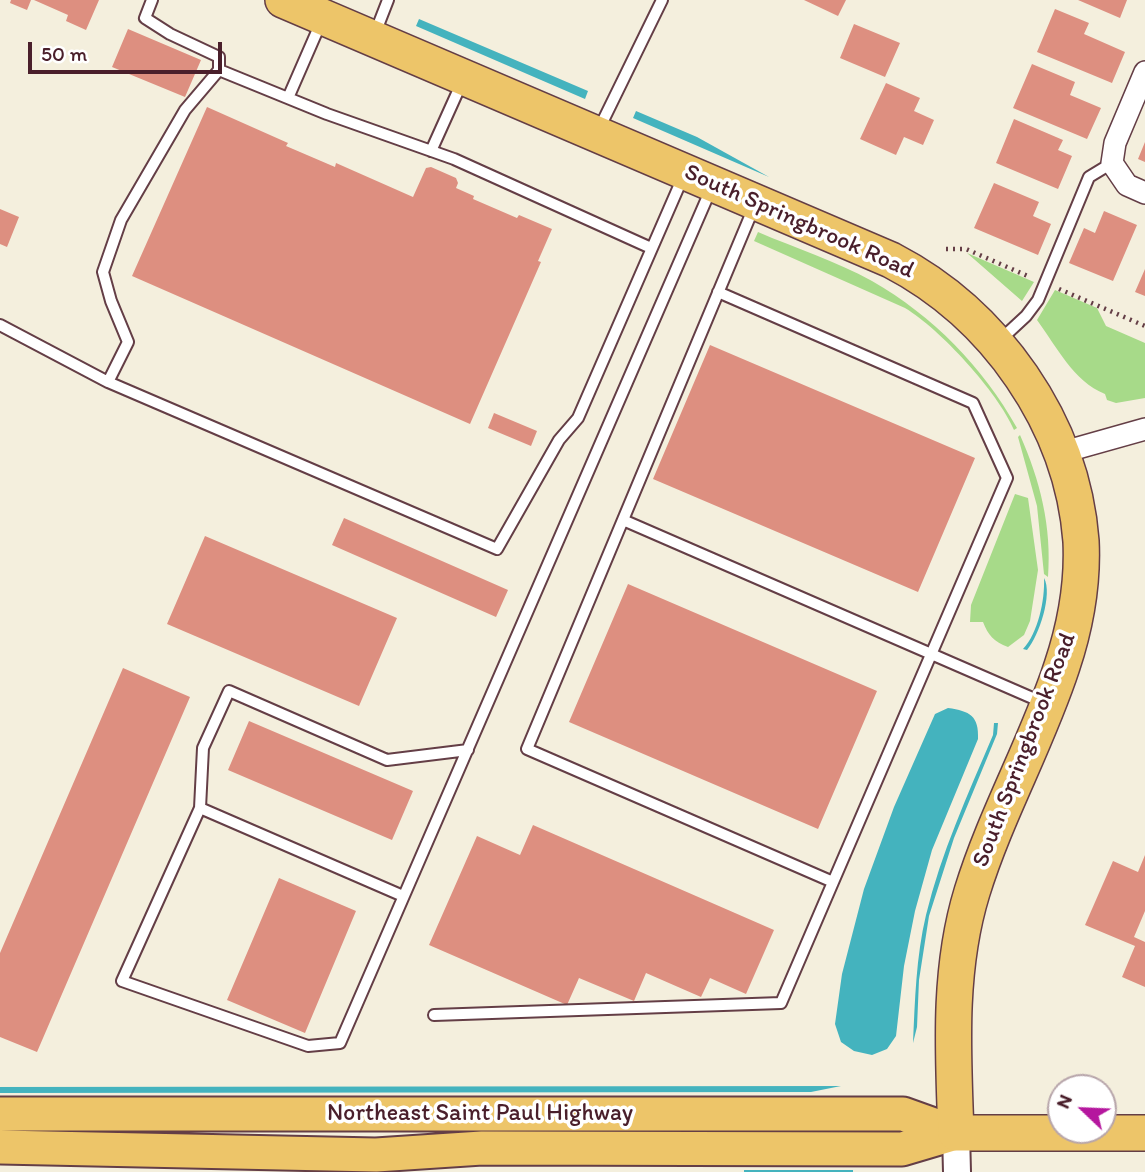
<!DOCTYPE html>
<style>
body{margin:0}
#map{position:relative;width:1145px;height:1172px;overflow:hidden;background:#f4efdd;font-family:Itim,sans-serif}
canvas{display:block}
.north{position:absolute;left:1047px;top:1074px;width:70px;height:70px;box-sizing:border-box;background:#fff;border:2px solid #b7a5aa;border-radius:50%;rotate:293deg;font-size:19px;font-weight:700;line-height:28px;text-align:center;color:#4a1f2b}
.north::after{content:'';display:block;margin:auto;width:24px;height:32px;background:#b5179e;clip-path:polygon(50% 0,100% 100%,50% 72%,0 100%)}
.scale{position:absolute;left:28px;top:42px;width:194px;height:32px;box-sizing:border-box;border:4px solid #4a1f2b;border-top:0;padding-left:9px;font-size:21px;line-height:24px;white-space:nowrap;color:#4a1f2b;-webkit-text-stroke:5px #fff;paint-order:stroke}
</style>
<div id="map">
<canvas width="1145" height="1172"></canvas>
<div class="north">N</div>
<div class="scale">50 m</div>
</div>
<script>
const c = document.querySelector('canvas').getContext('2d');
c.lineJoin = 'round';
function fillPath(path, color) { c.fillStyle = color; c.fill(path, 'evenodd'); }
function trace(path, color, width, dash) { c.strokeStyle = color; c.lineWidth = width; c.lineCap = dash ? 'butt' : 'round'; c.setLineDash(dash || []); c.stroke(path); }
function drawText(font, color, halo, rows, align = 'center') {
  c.font = font + ' Itim,sans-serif'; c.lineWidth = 7; c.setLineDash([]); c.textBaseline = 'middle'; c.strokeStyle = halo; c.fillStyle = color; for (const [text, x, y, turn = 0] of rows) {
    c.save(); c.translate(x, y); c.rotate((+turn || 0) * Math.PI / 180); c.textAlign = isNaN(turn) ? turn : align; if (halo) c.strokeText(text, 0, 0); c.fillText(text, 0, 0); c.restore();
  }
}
fillPath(new Path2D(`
 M758 232C795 248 836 261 872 281 933 316 983 367 1017 428L1014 430C998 392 940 329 905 308L754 241Z
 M967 253 1034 282 1022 301Z
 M1055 290 1097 308 1106 326 1145 343V398L1116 403 1107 400 1105 394C1073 381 1057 347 1037 320Z
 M1020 435C1040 480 1052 527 1048 577L1044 574 1037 506 1018 437Z
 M1015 494 1028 498 1038 570 1030 621 1024 635 1008 647C994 642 988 635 983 622H970L971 605Z`), '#a7da89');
fillPath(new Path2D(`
 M419 19 588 91 585 99 416 26Z
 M636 111 697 137 769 177 633 118Z
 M1044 578C1053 594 1039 636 1027 650L1023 649C1038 633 1045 600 1044 578Z
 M948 708C970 711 979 716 978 739L932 850 915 911 904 966 896 1036 887 1049 872 1055 854 1051 841 1042 835 1024 842 974 864 889 894 807 935 714Z
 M994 723H998L997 734 954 838 929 916 919 980 917 1027 913 1043C915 1000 916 957 926 915 941 853 968 794 993 735Z
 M841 1086 811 1092 0 1093V1087Z
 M744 1170H853V1172H744Z`), '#44b3be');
fillPath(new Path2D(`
 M11 0H31L27 10 10 3Z
 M34 0H99L86 30 66 21 68 15Z
 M804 0H846L838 16Z
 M1078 0H1127L1120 18Z
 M1055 9 1089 23 1084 34 1125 52 1112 83 1037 52Z
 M854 24 900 43 885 77 840 58Z
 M128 29 201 60 185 97 112 67Z
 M1032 64 1075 82 1070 95 1101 108 1087 139 1013 108Z
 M886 83 920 98 914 111 934 120 923 145 904 137 896 155 860 139Z
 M207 107 288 143 286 146 335 167 336 163 413 197 426 168 431 167 456 178 458 183 456 188 474 196 473 199 517 218 519 215 552 229 538 261 541 262 470 424 132 276Z
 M1014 119 1063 140 1058 150 1072 156 1058 189 996 163Z
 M1145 142V162L1138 159Z
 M994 183 1039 202 1033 216 1051 224 1038 255 974 228Z
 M0 209 19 217 7 247 0 244Z
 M1104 211 1137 225 1113 281 1069 263 1084 228 1095 233Z
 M1145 269V296L1135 292Z
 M710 345 975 458 918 592 653 479Z
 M494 413 537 431 531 446 488 428Z
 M344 518 508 590 496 617 332 545Z
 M205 536 397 618 359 706 167 624Z
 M628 584 877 691 818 829 569 722Z
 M123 668 190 697 37 1052 0 1037V953Z
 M249 721 413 791 392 840 228 770Z
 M533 825 774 930 746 994 710 978 701 997 646 973 634 1001 579 978 567 1005 429 945 477 836 520 855Z
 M1145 855V911L1134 937 1145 942V987L1122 977 1135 946 1085 925 1113 861 1138 872Z
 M279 878 356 911 305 1033 227 1000Z`), '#dd8f80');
const service = new Path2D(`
 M152 0 145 18 170 34 219 57V70
 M374 36 388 0
 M288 98 322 20
 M598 131 662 0
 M431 151 463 80
 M754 207 527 749 833 882
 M0 325 108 382 497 549 559 440 578 418 683 177
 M999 341 1026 316 1038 300 1089 177 1112 163
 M108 382 128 342 111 301 103 272 121 220 185 110 219 70 327 114 454 159 651 248
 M623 520 1044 703
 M200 808 203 748 229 691 387 760 468 750
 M403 896 200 808 122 981 308 1046 340 1043 711 189
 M434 1015 781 1003 1007 478 973 403 718 292`);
const minor = new Path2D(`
 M1145 72 1115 143 1112 163 1127 185 1145 193
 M1060 453 1145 429`);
const tertiary = new Path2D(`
 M956 1133 957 1172`);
const primary = new Path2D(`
 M0 1114H903L956 1133
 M0 1147 376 1155 482 1148 902 1149 956 1133`);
const trunk = new Path2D(`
 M283 0 891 260C995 314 1072 423 1081 541 1083 582 1075 627 1062 666 1037 743 996 814 972 892 948 970 953 1052 956 1133H1145`);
trace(service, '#643e46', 14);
trace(minor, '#643e46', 24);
trace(tertiary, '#643e46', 30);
trace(primary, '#643e46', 37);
trace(trunk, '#643e46', 38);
trace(new Path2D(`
 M946 249H966L1030 277
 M1059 289 1145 326`), '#643e46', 4.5, [2, 5]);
trace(service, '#fff', 10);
trace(minor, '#fff', 21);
trace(tertiary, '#fff', 26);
trace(primary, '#edc569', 33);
trace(trunk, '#edc569', 35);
drawText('24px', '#4a1f2b', '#fff', [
 ["South Springbrook Road",799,222,24],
 ["South Springbrook Road",1025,750,-69],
 ["Northeast Saint Paul Highway",480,1114]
]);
</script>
